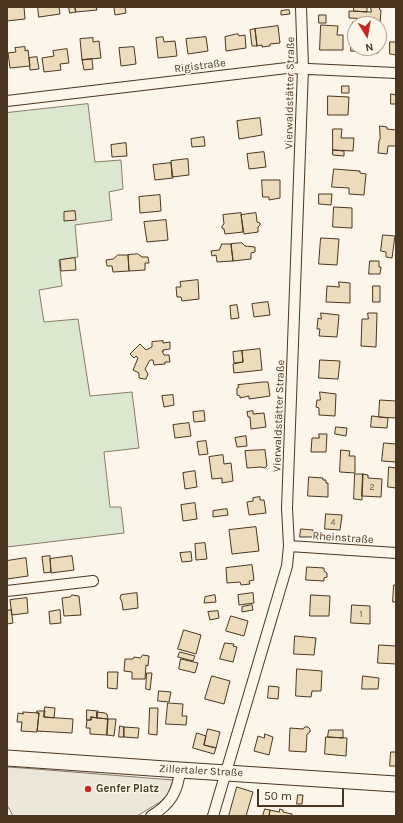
<!DOCTYPE html>
<meta charset="utf-8">
<style>
body{margin:0}
#map{position:relative;width:403px;height:823px;overflow:hidden;background:#fbf6e9;font-family:Karla,sans-serif}
canvas{display:block}
.frame{position:absolute;inset:0;border:8px solid #4a3520;pointer-events:none}
.north{position:absolute;left:347px;top:16px;width:40px;height:40px;box-sizing:border-box;background:#fbf6e9;border:1px solid #b4a999;border-radius:50%;rotate:169deg;font-size:11px;font-weight:700;line-height:16px;text-align:center;color:#4a3520}
.north::after{content:'';display:block;margin:auto;width:14px;height:18px;background:#c62828;clip-path:polygon(50% 0,100% 100%,50% 72%,0 100%)}
.scale{position:absolute;left:257px;top:789px;width:87px;height:18px;box-sizing:border-box;border:2px solid #4a3520;border-top:0;padding-left:5px;font-size:12px;line-height:14px;white-space:nowrap;color:#4a3520;-webkit-text-stroke:3px #fbf6e9;paint-order:stroke}
</style>
<div id="map">
<canvas width="403" height="823"></canvas>
<div class="frame"></div>
<div class="north">N</div>
<div class="scale">50 m</div>
</div>
<script>
const c = document.querySelector('canvas').getContext('2d');
c.lineJoin = 'round';
function fillPath(path, color) { c.fillStyle = color; c.fill(path, 'evenodd'); }
function trace(path, color, width, dash) { c.strokeStyle = color; c.lineWidth = width; c.lineCap = dash ? 'butt' : 'round'; c.setLineDash(dash || []); c.stroke(path); }
function drawText(font, color, halo, rows, align = 'center') {
  c.font = font + ' Karla,sans-serif'; c.lineWidth = 3; c.setLineDash([]); c.textBaseline = 'middle'; c.strokeStyle = halo; c.fillStyle = color; for (const [text, x, y, turn = 0] of rows) {
    c.save(); c.translate(x, y); c.rotate((+turn || 0) * Math.PI / 180); c.textAlign = isNaN(turn) ? turn : align; if (halo) c.strokeText(text, 0, 0); c.fillText(text, 0, 0); c.restore();
  }
}
const green = new Path2D(`
 M88 104 95 162 121 160 123 189 109 192 112 220 75 225 78 257 59 260 62 286 39 290 44 322 78 319 90 396 132 392 139 448 104 452 110 507H121L124 533 7 547V113Z`);
fillPath(green, '#dce7d0');
trace(green, '#887966', 1);
const parking = new Path2D(`
 M7 767 23 768 173 780 168 794 160 802 137 816H13L7 805Z`);
fillPath(parking, '#ede7d9');
trace(parking, '#887966', 1);
const building = new Path2D(`
 M7 7H24L25 19 7 21Z
 M38 7H59L60 14 39 17Z
 M69 7H75L76 12 70 13Z
 M75 7H96L97 10 76 12Z
 M125 7 126 13 115 15 114 8Z
 M354 7H367V12L354 11Z
 M371 7H379L380 10H381L380 24 371 23V19L349 18V11L371 12Z
 M289 10 290 14 281 15V11Z
 M319 15H326V23H319Z
 M353 22 367 23V24H355V48H378V53L351 51Z
 M321 25 338 26 337 35H343V50H320Z
 M278 26 280 43 270 44V46L262 47V45L257 46 255 29Z
 M255 29 257 46H252L250 30Z
 M238 34 239 36 245 35 246 48 226 51 225 37Z
 M163 37 164 42 175 41 177 56 158 58 156 38Z
 M206 37 208 51 188 54 186 39Z
 M93 38V42L99 41 101 58 82 60 80 39Z
 M390 42H396V55L390 54Z
 M25 47V51L28 50 30 66 10 68 8 53 16 52 15 48Z
 M134 47 136 64 121 66 119 48Z
 M67 49 69 63 60 64 61 70 44 72 42 58 54 56 53 51Z
 M37 57 39 69 30 70 29 58Z
 M92 59 93 69 84 70 82 60Z
 M342 86H349V93H342Z
 M391 94 396 95V104H391Z
 M328 96 349 97 348 115H328Z
 M260 118 262 135 239 139 237 121Z
 M380 126 387 127V129L396 130V146H388L387 154 378 153 379 141 380 139Z
 M333 129H342L341 138H354L353 151 333 150Z
 M204 137 205 146 192 147 191 139Z
 M126 143 127 156 112 157 111 145Z
 M333 150 344 151V156L333 155Z
 M264 152 266 167 249 169 247 154Z
 M188 159 189 175 172 177 171 161Z
 M171 163 173 178 155 180 153 165Z
 M334 169 360 171V173L366 174 364 195 349 194V188L332 187Z
 M262 180H280V198L269 200V197H263Z
 M319 194H332L331 205 319 204Z
 M160 195 161 211 140 213 139 197Z
 M334 207 352 208V228L333 227Z
 M75 211 76 220 64 221V212Z
 M241 213 243 232 225 234 224 229 222 228V226L224 224 223 215Z
 M256 213 257 222 260 223V225L258 227V232L244 234 241 215Z
 M166 220 168 240 147 242 144 222Z
 M383 235 395 236 392 258 386 257V252L381 251Z
 M321 238 339 239 337 265 319 264Z
 M242 243 245 246 255 247V252L251 253V259L233 261 231 244Z
 M222 244H231L233 261 217 262 216 255 212 256 211 251 219 250Z
 M138 254 142 257H148L149 263H145V270L129 271 128 255Z
 M118 255H128L129 271 113 272 112 266H107L106 260 113 259Z
 M75 258 76 270 61 271 60 260Z
 M370 261H379V267H381L380 274H369Z
 M198 280 199 299 182 301 181 297H177L176 287H181L180 282Z
 M339 282 350 283V303L326 302 327 286 339 287Z
 M373 286H380V302H373Z
 M268 302 270 315 254 317 252 304Z
 M237 305 239 318 231 319 230 306Z
 M321 313 339 315 337 337 319 336 320 329H317L318 318 321 319Z
 M368 313H377L376 347 361 346 362 319H368Z
 M163 341V343L170 342V349L163 350 164 351H162L164 355H169L170 362H165V364L154 365 153 360H150L145 369 148 374 146 379H144L139 378V373L133 370 138 358 136 356 134 358 130 354 140 344 146 350 152 347V342Z
 M260 349 262 370 234 373 233 364 243 362 242 351Z
 M242 351 243 362 234 363 233 352Z
 M320 360 340 361 338 379 319 378Z
 M263 382H268L270 396 249 399V396L240 398V396L237 395V388L239 387 238 385Z
 M320 392 336 394 335 416 319 415V408L316 407 317 400H320Z
 M173 395 174 405 164 407 162 396Z
 M380 400 396 401V418L379 417Z
 M204 411 205 421 194 422 193 412Z
 M253 411V414L264 413 266 427 251 429 250 417H248L247 412Z
 M372 416 388 418 387 428 371 427Z
 M189 423 191 436 175 438 173 425Z
 M336 427 347 428 346 436 335 434Z
 M319 434H327L326 452H311L312 438H319Z
 M246 436 247 446 237 447 235 438Z
 M206 441 208 454 199 455 197 442Z
 M384 443 396 444V462L382 461Z
 M265 450 267 466 265 468 261 467 247 468 245 451Z
 M341 450 350 451 349 456H355V473L340 472Z
 M223 455 224 464 231 463 233 481 222 483V478L212 479 209 457Z
 M389 467 396 468V488L388 487Z
 M195 471 197 487 185 489 183 473Z
 M355 474H363L362 500 354 499Z
 M363 474 368 475V478L382 479 381 497 362 496Z
 M309 477 323 478V480H326V483H328V497L308 496Z
 M260 497V500H264L266 513 249 515 247 502 253 501V498Z
 M195 503 197 519 183 521 181 505Z
 M227 509 228 515 213 517V511Z
 M326 514 342 515 340 530 325 529Z
 M256 527 259 551 232 554 229 530Z
 M301 529 313 530V537H300Z
 M205 543 207 559 196 560 195 544Z
 M191 552 192 561 182 562 180 553Z
 M50 556 51 572 44 573 42 557Z
 M72 556 74 570 51 573 50 559Z
 M26 558 28 576 7 579V561Z
 M252 565 254 580 249 581 250 584 241 585 240 582 227 583 226 568Z
 M307 567 324 568V571L327 573V577L324 578V581L306 580Z
 M394 585H396V602H393Z
 M137 593 138 608 123 610 122 602 120 598 121 595Z
 M253 593 254 603 239 605 238 595Z
 M72 595 79 596 81 615 64 616 62 598 70 597Z
 M215 595 216 602 204 603 205 597Z
 M311 595 330 596 329 616H310Z
 M27 598 28 613 12 615 10 600Z
 M252 605 253 610 242 612V607Z
 M352 605 370 606V624L351 623Z
 M11 610 13 623 7 624V611Z
 M60 610 61 623 50 624 49 612Z
 M218 611 219 618 210 620 208 612Z
 M231 616 248 621 244 636 226 631Z
 M184 630 201 635 196 654 178 649Z
 M295 636 316 638 314 655 294 654Z
 M225 643 234 644 233 646 237 647 233 662 220 659Z
 M379 645 396 646V664L378 663Z
 M180 652 195 656 193 661 178 657Z
 M143 655 149 656 148 666 146 665 145 679H132V672L124 671 125 659H133L134 657 140 658Z
 M181 659 198 663 195 673 179 669Z
 M297 669 322 671 321 691H312L311 697 296 696Z
 M108 672H118L117 689 108 688Z
 M147 673H152L150 690 146 689Z
 M212 676 230 681 224 704 205 699Z
 M363 676 379 678 378 689H362Z
 M269 686 279 687 278 699 268 698Z
 M159 691 171 692 169 702 158 701Z
 M168 703 183 704 182 716H187L186 725 166 724Z
 M45 707 55 708 54 718 44 717Z
 M150 708H158L157 735 149 734Z
 M87 710 98 711 97 718 91 717V720H87Z
 M37 711H45L44 717 73 719 72 733 37 731 39 713H37Z
 M23 712 39 713 37 732 21 731 22 722H17L18 713 23 714Z
 M97 712 105 713 107 714 108 719 97 718Z
 M91 717 108 719 107 735 90 734V728H86L87 720H91Z
 M108 719H116L114 736 107 735Z
 M120 726 124 727V737H119Z
 M124 727 139 728 138 738 124 737Z
 M305 727H308L310 729V732L307 734 306 752 289 751 290 728 303 729Z
 M208 729 220 732 216 748 204 745Z
 M329 730H343V738L328 737Z
 M197 733 206 736 204 745 216 748 214 754 193 748Z
 M265 734 273 737 269 755 254 751 258 736 264 738Z
 M326 737 347 738 346 756 325 754Z
 M391 752H396V766H390Z
 M237 787 253 792 246 816H229Z
 M298 795H303L302 804H297Z
 M265 809 270 810 269 816H263Z
 M280 809 283 810V812L292 814V816H269L270 810 279 812Z`);
fillPath(building, '#ecdcbc');
trace(building, '#4a3520', 1);
const street = new Path2D(`
 M7 101 287 68 396 73
 M289 546 396 553
 M7 591 93 581
 M151 816C170 805 178 792 180 770
 M213 816 287 566 289 546 287 508 303 68 301 7`);
const secondary = new Path2D(`
 M7 758 180 770 396 784`);
trace(street, '#4a3520', 12);
trace(secondary, '#4a3520', 17);
trace(street, '#fbf6e9', 10);
trace(secondary, '#fbf6e9', 15);
for (const [x, y, r, color] of [
 [88,789,4,"#c62828"]
]) { const dot = new Path2D(); dot.arc(x, y, r, 0, 2 * Math.PI); c.fillStyle = color; c.fill(dot); trace(dot, '#fbf6e9', 1.5); }
drawText('9px', '#725f47', null, [
 ["2",372,487],
 ["4",333,522],
 ["1",361,614]
]);
drawText('11px', '#4a3520', '#fbf6e9', [
 ["Rigistraße",200,66,-7],
 ["Vierwaldstätter Straße",290,93,-89],
 ["Vierwaldstätter Straße",279,416,-88],
 ["Rheinstraße",343,538,4],
 ["Zillertaler Straße",201,771,3]
]);
drawText('bold 11px', '#4a3520', '#fbf6e9', [
 ["Genfer Platz",96,789]
], 'left');
</script>
